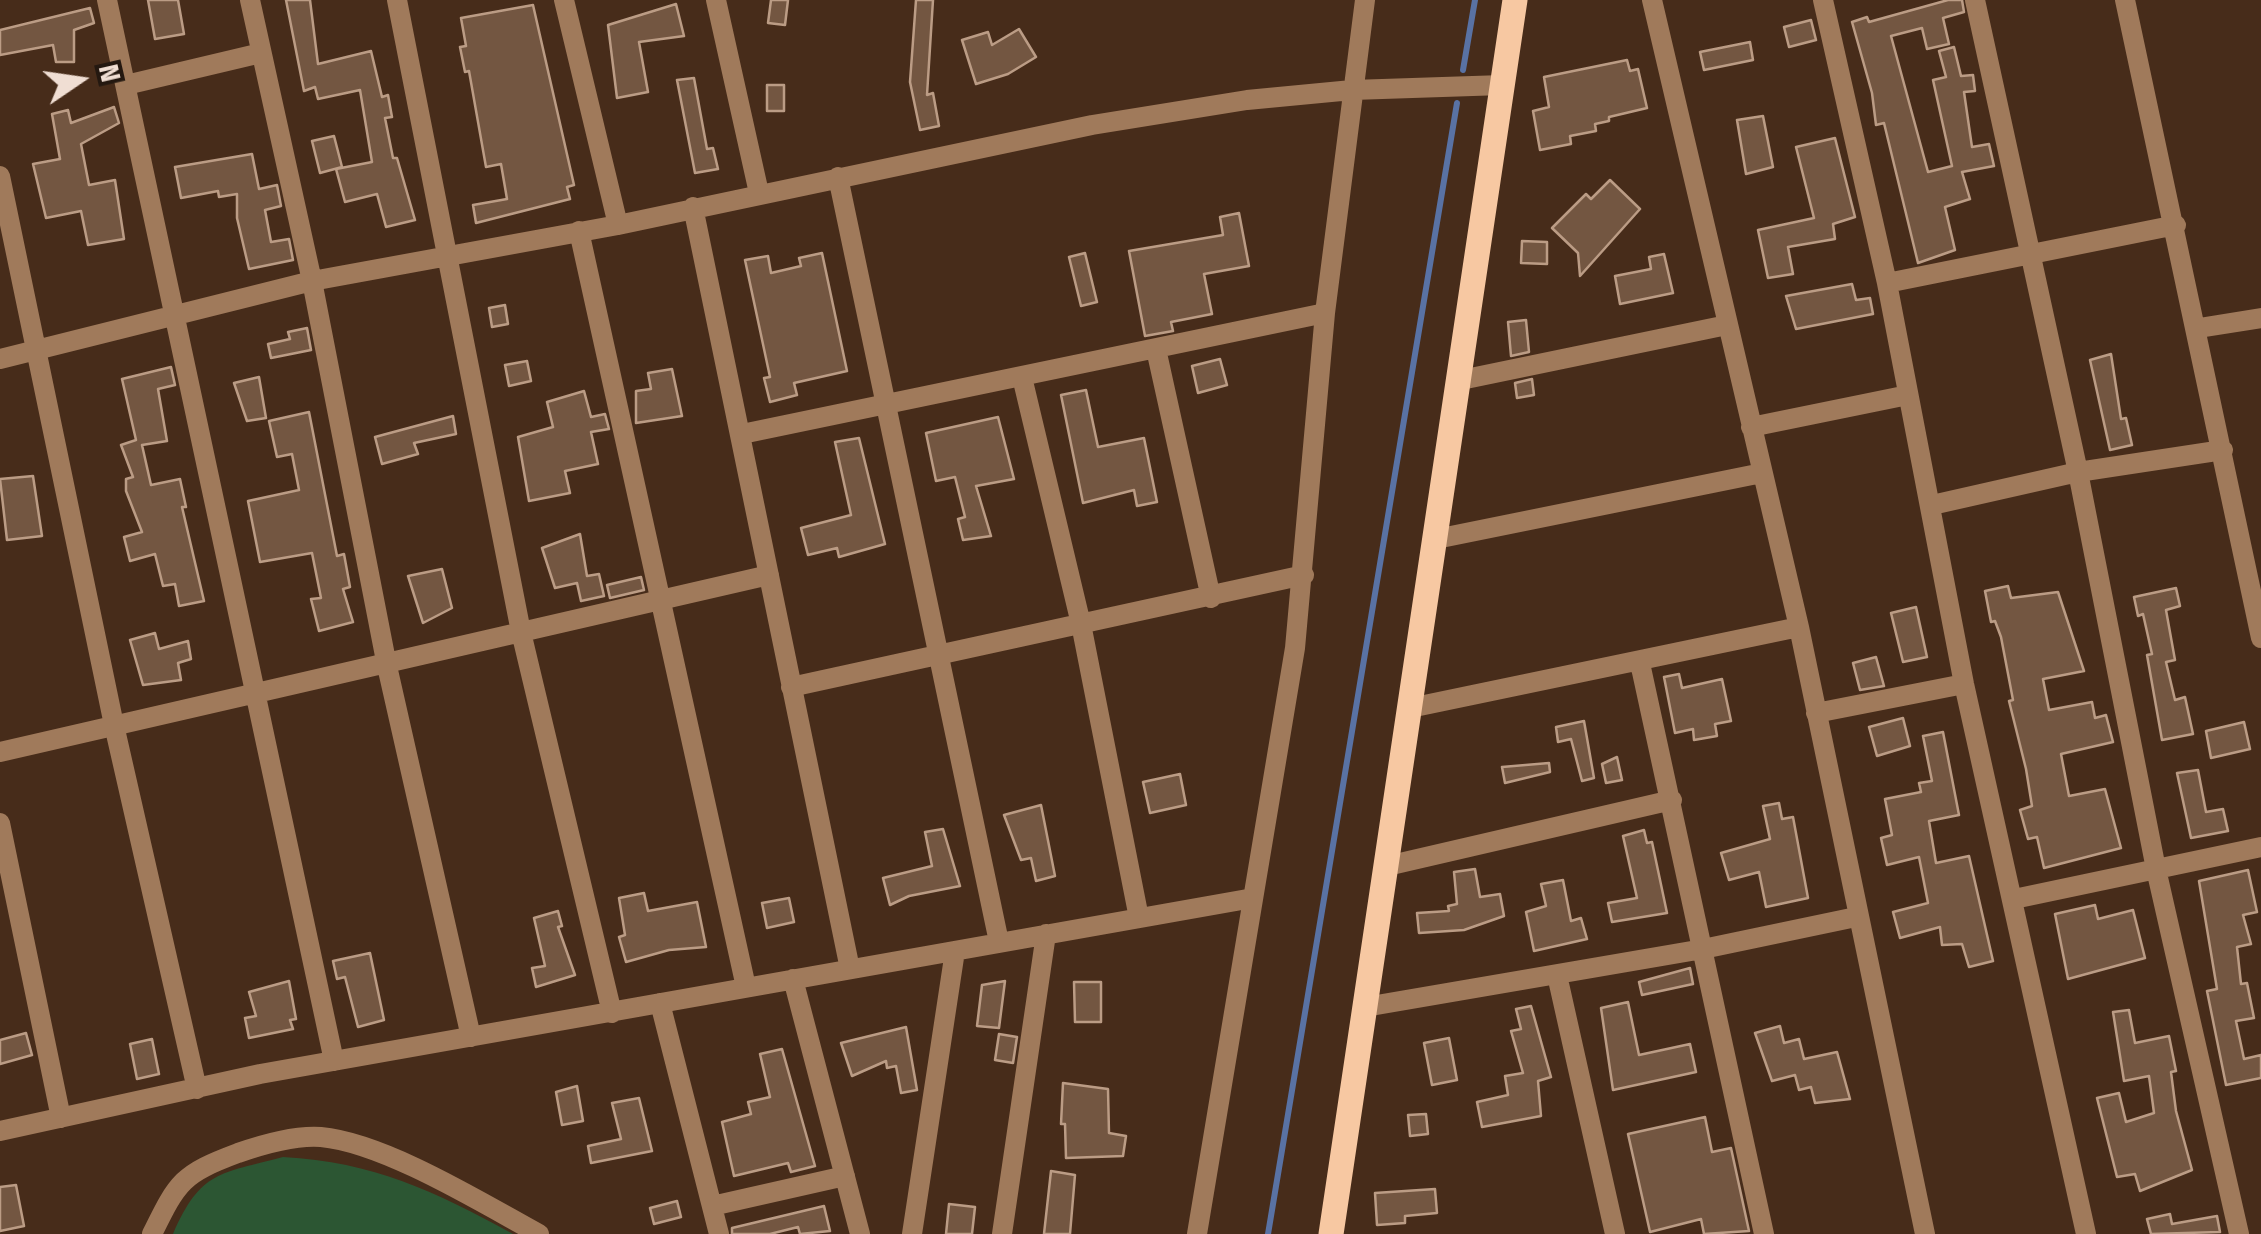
<!DOCTYPE html>
<style>
body{margin:0}
#map{position:relative;width:2261px;height:1234px;overflow:hidden;background:#472c1a;font-family:"Fira Sans Condensed",sans-serif}
canvas{display:block}
.north{position:absolute;left:30px;top:30px;width:100px;height:100px;-webkit-text-stroke:8px #241810;paint-order:stroke;rotate:77deg;font-size:28px;font-weight:700;line-height:40px;text-align:center;color:#f0ded3}
.north::after{content:'';display:block;margin:auto;width:35px;height:45px;background:#f0ded3;clip-path:polygon(50% 0,100% 100%,50% 72%,0 100%)}
</style>
<div id="map">
<canvas width="2261" height="1234"></canvas>
<div class="north">N</div>
</div>
<script>
const c = document.querySelector('canvas').getContext('2d');
c.lineJoin = 'round';
function fillPath(path, color) { c.fillStyle = color; c.fill(path, 'evenodd'); }
function trace(path, color, width, dash) { c.strokeStyle = color; c.lineWidth = width; c.lineCap = dash ? 'butt' : 'round'; c.setLineDash(dash || []); c.stroke(path); }
fillPath(new Path2D(`
 M283 1157C374 1162 434 1191 513 1234H173C201 1170 220 1174 283 1157Z`), '#2c5633');
trace(new Path2D(`
 M1463 70 1475 0
 M1268 1234 1457 103`), '#5972a4', 6);
const building = new Path2D(`
 M148 0H178L184 34 155 39Z
 M286 0H310L318 64 371 51 382 97 388 95 392 117 385 118 393 158H397L415 220 386 227 377 194 345 202 336 169 372 162 360 90 318 99 315 87 304 91Z
 M771 0H788L785 25 768 23Z
 M916 0H933L927 95 933 93 939 126 920 130 910 82Z
 M1948 0H1962L1964 12 1943 18 1949 44 1927 49 1922 28 1891 36 1928 172 1952 166 1933 80 1946 77 1939 51 1954 47 1961 76 1973 75 1975 91 1964 92 1972 147 1989 144 1994 166 1962 172 1970 199 1945 207 1955 250 1918 263 1884 123 1876 125 1872 93 1852 22 1867 17 1869 22Z
 M676 4 684 36 639 42 648 92 617 98 608 25Z
 M533 5 574 185 567 187 570 199 476 223 473 205 507 199 501 164 486 167 469 71 465 72 460 47 466 46 461 18Z
 M90 8 94 23 74 30V62H56L53 45 0 55V30Z
 M1811 20 1816 40 1789 47 1784 27Z
 M1019 29 1036 57 1008 74 976 84 962 40 988 32 992 45Z
 M1750 42 1753 60 1704 70 1700 52Z
 M1627 60 1630 71 1638 69 1647 108 1609 117V121L1595 124 1596 131 1570 136 1571 144 1540 150 1533 111 1549 107 1544 77Z
 M694 78 707 149 713 148 718 169 695 173 677 80Z
 M767 85H784V111H767Z
 M114 107 119 123 81 144 89 185 115 180 124 239 88 245 81 211 46 218 33 164 60 159 52 114 68 110 71 123Z
 M1763 116 1773 167 1746 174 1737 120Z
 M334 136 342 167 320 173 312 141Z
 M1835 138 1855 217 1833 224 1835 239 1788 247 1793 274 1768 278 1758 230 1814 218 1796 147Z
 M252 154 259 189 277 185 281 206 265 210 271 242 289 239 293 260 249 269 237 218V194L219 197 218 191 181 198 175 167Z
 M1610 180 1640 209 1580 276 1578 253 1552 228 1586 194 1591 199Z
 M1239 213 1249 266 1204 274 1212 314 1171 322 1173 331 1145 336 1129 251 1223 235 1220 217Z
 M1522 241 1547 242V264L1521 263Z
 M822 253 847 371 794 383 797 395 770 402 764 378 770 377 745 260 768 256 771 273 801 266 799 258Z
 M1085 253 1097 302 1081 306 1069 257Z
 M1664 254 1673 293 1620 304 1615 276 1651 269 1649 257Z
 M1852 284 1856 300 1870 298 1873 314 1796 329 1786 296Z
 M505 305 508 324 492 327 489 308Z
 M1526 320 1529 352 1511 356 1508 322Z
 M307 328 311 350 271 358 268 344 290 339 288 332Z
 M2111 354 2121 419 2126 418 2132 445 2110 450 2090 360Z
 M1220 359 1227 385 1198 393 1192 366Z
 M527 361 531 381 509 386 505 365Z
 M171 367 175 385 158 389 167 441 142 445 151 485 180 479 186 507H182L204 601 179 606 175 584 163 586 155 554 130 561 124 537 142 532 126 491V479L133 477 121 445 136 440 122 379Z
 M672 369 682 416 636 423V391L651 389 648 373Z
 M259 377 266 418 247 421 234 383Z
 M1532 379 1534 395 1517 398 1515 383Z
 M1086 390 1098 447 1144 438 1157 502 1137 506 1134 490 1083 503 1061 395Z
 M584 391 591 417 605 414 609 429 591 432 598 464 565 471 570 493 529 501 518 437 553 427 547 402Z
 M309 412 337 556 344 554 350 587 343 589 353 622 319 631 311 599 321 598 312 553 260 562 248 501 299 490 292 454 277 457 269 421Z
 M453 416 456 434 414 443 418 454 382 464 375 437Z
 M998 417 1014 479 976 486 991 536 963 540 958 519 965 517 955 477 936 481 926 433Z
 M859 438 885 544 839 557 837 548 808 555 801 528 851 515 835 442Z
 M33 476 42 536 7 540 0 479Z
 M580 534 587 576 599 574 604 596 581 601 577 583 555 588 542 548Z
 M442 569 452 608 423 623 408 576Z
 M641 577 644 590 610 598 607 585Z
 M2008 586 2011 598 2058 592 2084 671 2043 679 2049 710 2092 702 2095 718 2106 715 2113 742 2061 754 2069 796 2105 789 2121 848 2044 868 2037 837 2028 839 2020 810 2032 806 2026 769 2009 701 2013 700 2001 637 1995 621 1991 622 1985 591Z
 M2176 588 2180 606 2166 610 2175 660 2166 662 2175 700 2185 697 2193 734 2162 740 2147 655 2152 654 2143 614 2138 616 2134 597Z
 M1916 607 1927 657 1903 662 1891 613Z
 M155 633 159 649 188 641 191 659 178 663 181 680 143 685 130 640Z
 M1876 657 1884 686 1860 690 1853 663Z
 M1679 674 1682 688 1722 679 1731 721 1715 724 1717 736 1694 740 1693 729 1675 733 1664 677Z
 M1903 718 1910 746 1877 756 1869 727Z
 M1584 721 1594 778 1582 781 1571 739 1558 742 1556 727Z
 M2244 722 2250 749 2211 758 2206 731Z
 M1943 732 1959 815 1929 821 1936 863 1969 856 1993 961 1969 967 1962 944 1942 945 1940 927 1900 938 1893 912 1928 903 1919 857 1887 865 1881 838 1892 835 1885 799 1921 792 1919 783 1932 781 1923 736Z
 M1617 757 1622 780 1606 783 1602 764Z
 M1549 763 1550 772 1505 783 1502 767Z
 M2198 770 2206 812 2223 809 2228 831 2191 838 2177 773Z
 M1180 774 1186 805 1150 813 1143 782Z
 M1779 803 1782 819 1793 817 1808 898 1766 907 1759 872 1729 880 1721 853 1770 839 1763 806Z
 M1041 805 1055 876 1036 881 1031 858 1021 860 1004 815Z
 M943 829 960 886 909 896 890 905 883 878 932 866 925 832Z
 M1644 830 1647 843 1652 842 1667 913 1612 922 1608 903 1637 898 1623 836Z
 M1475 869 1480 897 1500 894 1504 916 1464 930 1419 933 1417 913 1449 911 1448 906 1457 904 1454 872Z
 M2248 870 2257 912 2243 915 2251 944 2237 947 2241 984 2247 983 2254 1018 2236 1021 2244 1059 2261 1055V1078L2226 1085 2207 991 2217 989 2199 881Z
 M1563 880 1571 921 1581 918 1587 939 1534 951 1526 912 1546 906 1541 884Z
 M644 893 648 911 697 902 706 947 669 950 626 962 619 937 625 935 619 898Z
 M789 898 794 922 767 928 762 903Z
 M2095 905 2098 919 2133 910 2145 958 2068 979 2055 914Z
 M558 911 562 926 558 927 575 975 536 987 532 968 545 966 534 918Z
 M370 953 384 1020 358 1027 345 977 337 979 333 961Z
 M1690 968 1693 984 1642 995 1639 982Z
 M289 981 296 1019 290 1020 293 1029 249 1038 245 1018 256 1016 249 992Z
 M1005 981 999 1028 977 1026 982 985Z
 M1074 982H1101V1022H1075Z
 M1628 1002 1639 1055 1690 1044 1696 1072 1613 1090 1601 1008Z
 M1531 1006 1551 1077 1538 1081 1541 1116 1482 1127 1477 1102 1508 1095 1505 1076 1523 1073 1511 1031 1521 1029 1516 1009Z
 M2129 1010 2135 1043 2169 1036 2176 1071 2171 1072 2176 1111 2192 1170 2140 1191 2135 1174 2117 1177 2097 1098 2119 1093 2126 1122 2154 1113 2149 1076 2124 1081 2113 1012Z
 M1780 1026 1784 1043 1799 1039 1804 1059 1837 1052 1850 1099 1815 1103 1811 1087 1799 1090 1795 1075 1772 1081 1755 1033Z
 M906 1027 917 1090 901 1093 896 1066 887 1068 886 1061 852 1076 841 1043Z
 M26 1033 32 1055 0 1064V1040Z
 M999 1034 1017 1037 1013 1063 995 1060Z
 M1449 1038 1457 1080 1432 1085 1424 1043Z
 M152 1039 159 1074 137 1079 130 1044Z
 M782 1049 815 1166 791 1172 788 1163 734 1176 722 1122 751 1114 748 1102 770 1097 760 1054Z
 M1063 1083 1108 1089 1109 1133 1126 1136 1123 1156 1066 1158 1065 1124H1061Z
 M577 1086 583 1121 562 1125 556 1092Z
 M639 1098 652 1151 591 1163 588 1146 621 1139 612 1103Z
 M1426 1114 1428 1134 1410 1136 1408 1115Z
 M1705 1117 1712 1152 1731 1148 1749 1231 1704 1234 1701 1219 1650 1232 1628 1134Z
 M1051 1171 1075 1175 1070 1234H1044Z
 M16 1185 24 1226 0 1231V1187Z
 M1435 1189 1437 1213 1405 1216V1223L1377 1225 1375 1193Z
 M677 1201 681 1217 654 1224 650 1208Z
 M949 1204 975 1207 972 1234H946Z
 M824 1206 830 1231 800 1234 798 1227 770 1234H732V1228Z
 M2170 1214 2172 1224 2217 1216 2220 1232 2151 1234 2147 1219Z`);
fillPath(building, '#735641');
trace(building, '#bb9c85', 2.5);
trace(new Path2D(`
 M107 0 334 1061
 M250 0 312 281 387 666 471 1037
 M397 0 521 632 612 1013
 M564 0 618 225
 M716 0 759 193
 M1652 0 1799 627 1925 1234
 M1823 0 1887 283 1964 684 2086 1234
 M1975 0 2078 472 2156 869 2239 1234
 M2125 0 2261 638
 M126 85 261 53
 M0 176 114 725 197 1089
 M838 177 999 942
 M693 207 850 969
 M579 231 746 987
 M1887 283 2176 225
 M2199 328 2261 318
 M1156 349 1211 598
 M0 359 312 281 618 225 1092 125 1247 100 1352 90 1503 85
 M1022 377 1081 624 1139 918
 M1461 380 1727 325
 M1751 427 1908 395
 M742 434 1325 313
 M1932 505 2078 472 2223 450
 M1436 539 1762 473
 M1640 663 1764 1234
 M791 687 1304 575
 M1410 708 1799 627
 M1816 713 1964 684
 M0 752 769 575
 M0 823 61 1118
 M1387 866 1672 800
 M2014 899 2261 847
 M1557 975 1615 1234
 M793 979 860 1234
 M660 1003 719 1234
 M1365 1007 1703 949 1856 917
 M0 1131 260 1074 1253 898
 M712 1206 845 1176
 M152 1234C178 1181 182 1174 238 1153 261 1145 295 1135 321 1137 385 1143 482 1203 539 1234
 M912 1234 955 951
 M1002 1234 1046 934
 M1197 1234 1295 648 1325 313 1365 0`), '#a07a5b', 20);
trace(new Path2D(`
 M1331 1234 1515 0`), '#f7c8a2', 25);
</script>
